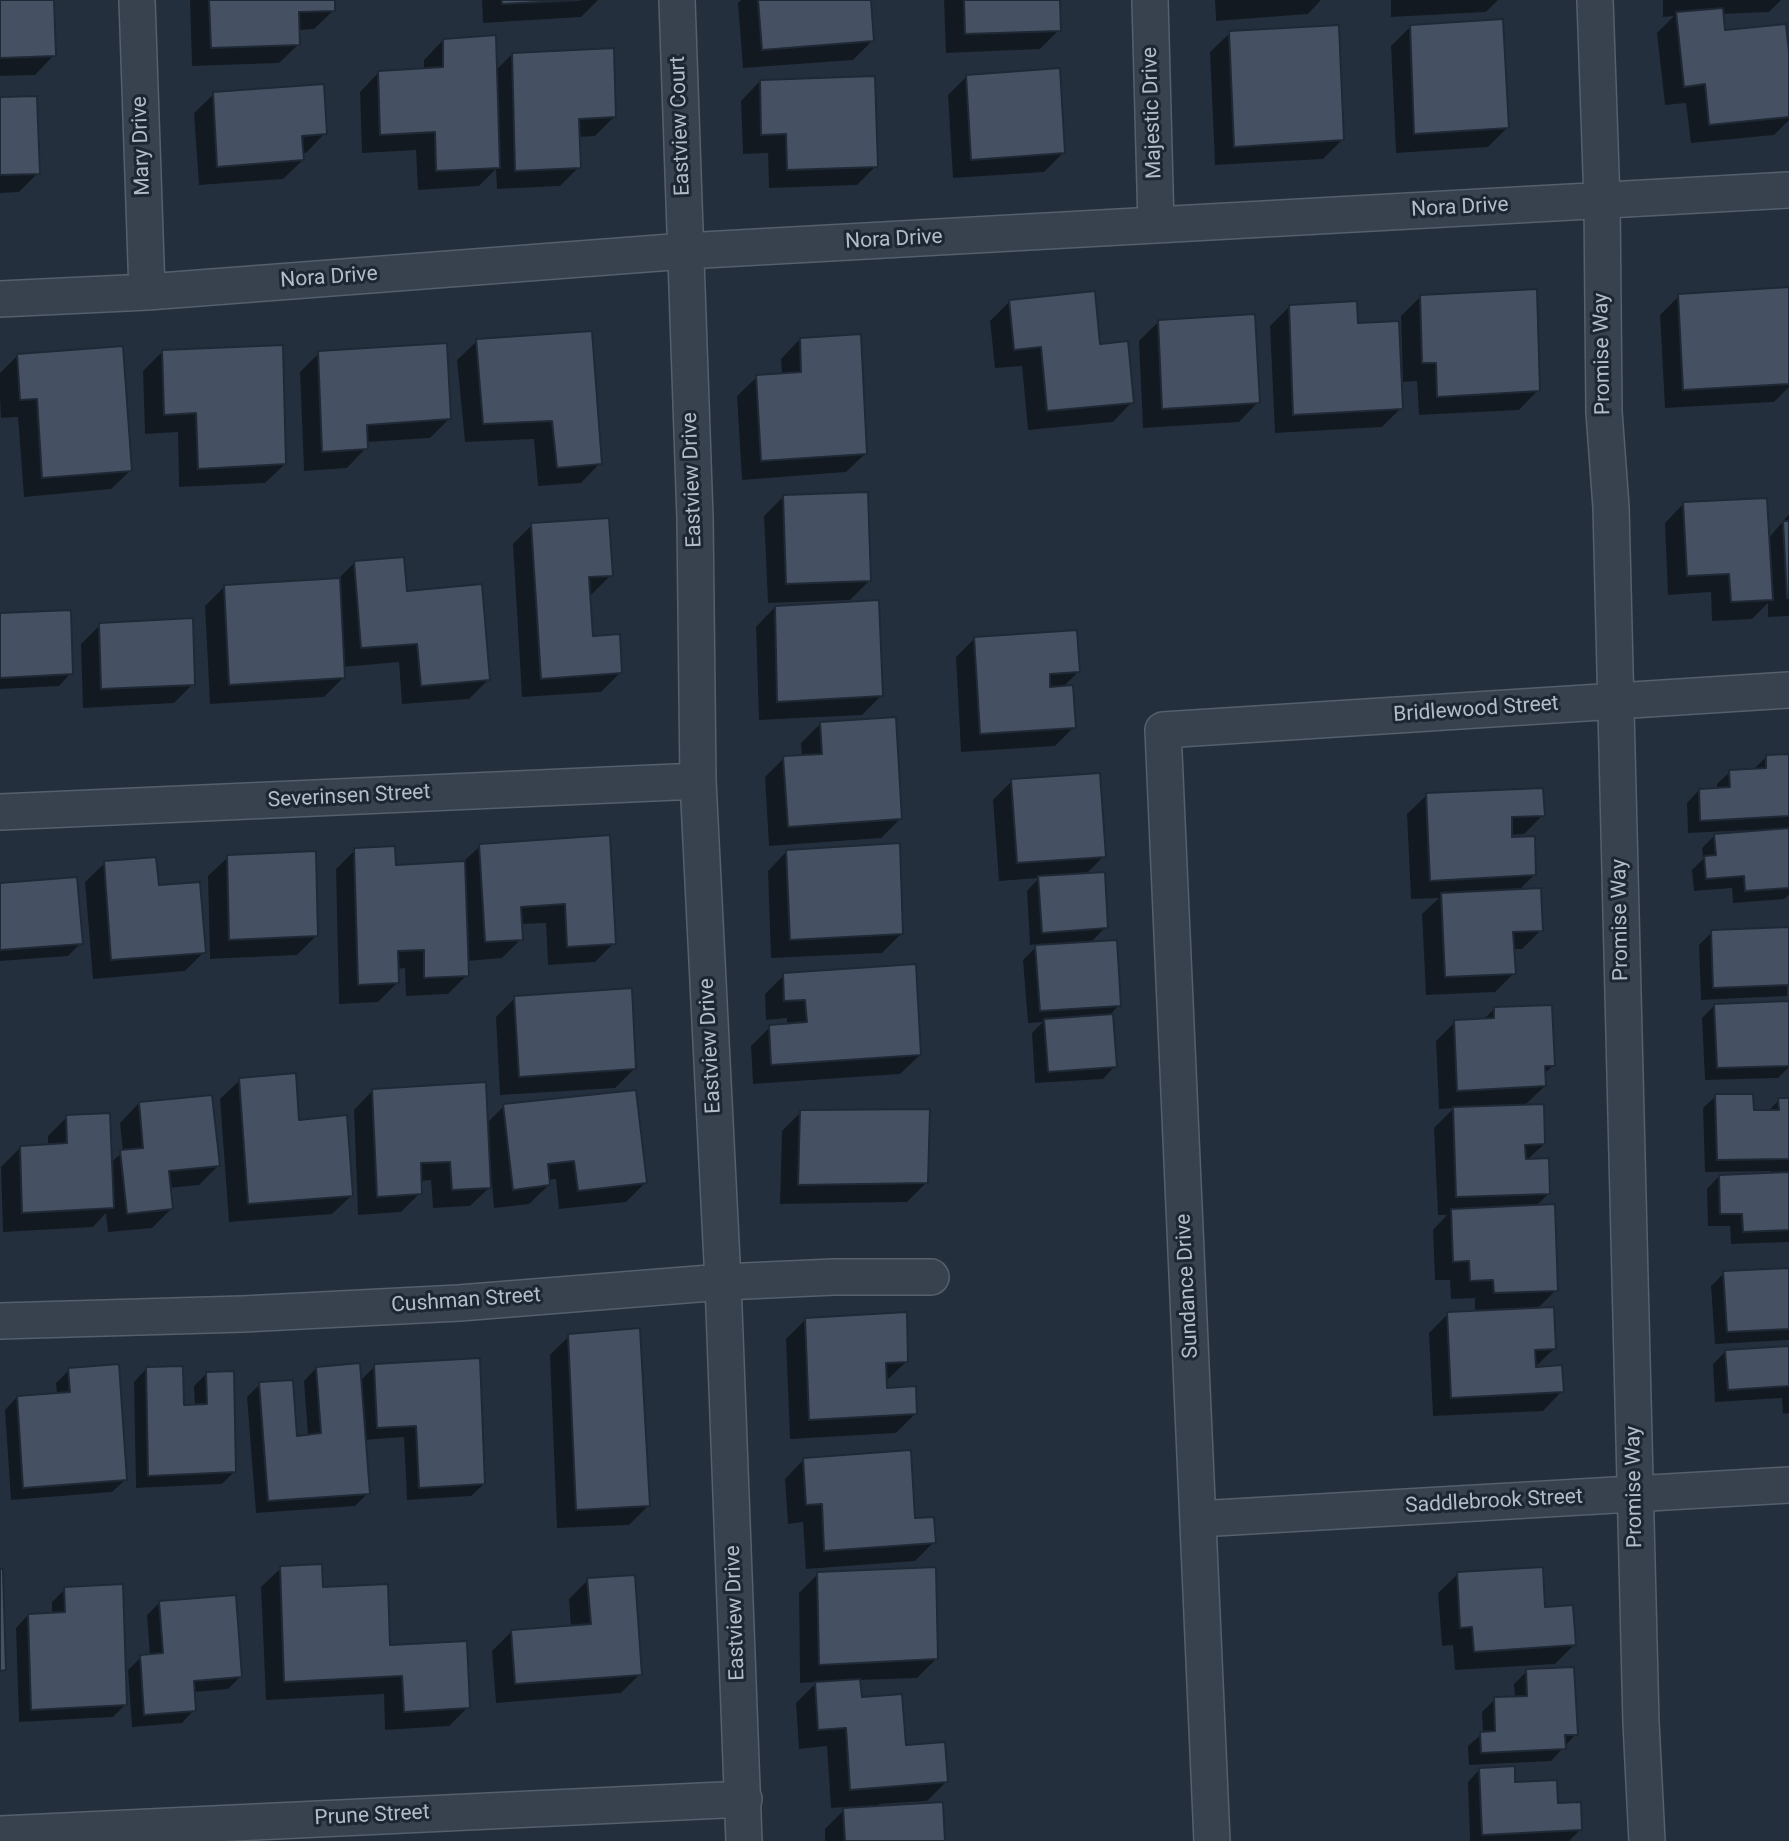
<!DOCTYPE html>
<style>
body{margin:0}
canvas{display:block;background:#242f3e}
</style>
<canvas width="1789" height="1841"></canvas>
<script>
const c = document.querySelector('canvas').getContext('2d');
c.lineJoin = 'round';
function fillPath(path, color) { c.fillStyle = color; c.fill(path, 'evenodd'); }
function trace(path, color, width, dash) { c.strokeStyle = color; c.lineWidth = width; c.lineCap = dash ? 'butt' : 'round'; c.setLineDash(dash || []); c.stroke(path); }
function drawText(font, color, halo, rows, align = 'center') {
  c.font = font + ' Roboto,sans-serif'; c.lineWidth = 6; c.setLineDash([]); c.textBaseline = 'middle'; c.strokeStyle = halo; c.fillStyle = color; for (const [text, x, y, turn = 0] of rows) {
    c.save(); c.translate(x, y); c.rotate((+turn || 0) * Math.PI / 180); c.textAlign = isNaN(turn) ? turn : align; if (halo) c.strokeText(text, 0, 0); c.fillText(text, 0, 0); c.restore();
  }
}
fillPath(new Path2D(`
 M0 0H52L54 55 35 75 0 76Z
 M190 0H333L334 10 314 29 298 30 299 44 279 63 192 66Z
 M482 0H598L581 17 483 23Z
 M741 0H869L872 41 853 60 743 68 738 3Z
 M944 0H1058L1059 30 1040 49 946 53Z
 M1215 0H1321L1308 14 1216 21Z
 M1391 0H1498L1486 12 1391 17Z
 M1663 0H1781L1769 12 1721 14 1723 32 1789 70V120L1774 135 1691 143 1686 103 1665 105 1657 33 1674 16 1663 17Z
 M1410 27 1507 128 1488 147 1396 153 1391 46Z
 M1230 33 1342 140 1323 159 1215 165 1210 52Z
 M443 40 495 71 512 54 614 117 595 136 578 137 579 167 560 186 497 189 496 169 479 186 418 190 416 150 362 153 360 92 379 72 424 70V60Z
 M967 76 1063 153 1044 172 953 178 948 95Z
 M760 81 876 166 857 185 769 188 768 153 743 154 741 101Z
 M214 94 325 133 306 153H302L303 160 283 179 199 185 194 113Z
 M0 99 38 173 19 192 0 193Z
 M1679 296 1789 302V387L1774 402 1665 408 1660 315Z
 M1420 297 1538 390 1519 410 1419 415 1417 381 1403 382 1401 316Z
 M1009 302 1132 402 1113 422 1028 430 1022 366 995 368 990 321Z
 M1290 306 1356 325 1401 408 1382 427 1275 433 1270 326Z
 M1159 321 1258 402 1239 422 1143 428 1139 341Z
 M800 339 866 453 846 472 742 480 737 396 757 377 782 375 781 359Z
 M477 341 600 463 581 483 538 486 534 439 465 442 457 360Z
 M162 352 285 464 265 483 179 487 178 432 145 434 143 371Z
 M319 353 449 419 430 438 366 442V448L347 468 304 471 300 372Z
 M17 356 131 470 111 489 24 497 18 417 1 418 0 399V373Z
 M784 496 869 581 850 600 768 603 764 516Z
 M1684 503 1768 539 1789 514V616L1768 617V603L1752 619 1712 621 1711 592 1668 595 1665 523Z
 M532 525 611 575 592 594 589 595 591 638 620 673 601 692 522 697 513 544Z
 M355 562 406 593 488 680 469 699 402 704 399 662 343 667 344 677 324 697 210 704 205 606 224 587 337 580Z
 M775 607 881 696 862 715 759 720 756 627Z
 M0 615 71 673 59 686 0 689Z
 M100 625 193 684 174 703 83 708 81 644Z
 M975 638 1078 672 1062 688 1074 727 1055 746 961 752 956 657Z
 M820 724 900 819 881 838 769 846 765 777 784 758 802 757 801 743Z
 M1789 756V895L1784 899 1733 903 1732 888 1694 891 1692 870 1703 859 1702 848 1715 835 1749 833V830L1688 833 1687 803 1699 790 1717 789V784L1730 772 1753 770 1766 757Z
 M1012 781 1104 856 1085 875 1106 927 1090 943 1119 1005 1108 1017 1115 1066 1103 1079 1035 1083 1032 1033 1043 1022 1028 1023 1023 960 1039 944 1030 945 1027 891 1039 878 999 881 993 800Z
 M1427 795 1543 815 1524 834 1510 835 1534 875 1518 891 1541 930 1522 949H1512L1514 973 1495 992 1426 995 1422 914 1439 898 1411 899 1407 814Z
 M609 837 614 943 595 962 548 965 546 923 520 924 521 939 502 958 467 961V975L448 994 406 996 405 968 397 969 398 982 378 1002 339 1004 336 869 355 850 394 867 462 863 480 846Z
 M787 851 902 933 882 953 771 958 768 871Z
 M228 857 316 936 297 955 210 959 208 876Z
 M105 863 157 887 204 952 185 971 93 979 85 882Z
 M0 885 81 943 68 956 0 961Z
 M1789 929 1787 996 1701 1000 1699 945 1712 932Z
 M784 975 920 1055 900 1074 753 1084 751 1046 770 1027 787 1026V1018L766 1020 765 994Z
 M515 998 635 1068 615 1088 500 1095 496 1017Z
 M1789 1003V1067L1778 1078 1705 1080 1702 1018 1715 1005Z
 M1494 1009 1553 1065 1544 1074 1545 1086 1524 1106 1544 1144 1526 1161 1549 1193 1535 1207 1556 1290 1537 1309 1555 1348 1534 1368 1562 1391 1543 1411 1433 1416 1429 1333 1448 1314 1475 1312V1298L1451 1299 1450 1280H1435L1433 1230 1447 1215H1438L1434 1128 1454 1108 1439 1109 1436 1041 1455 1022 1483 1020Z
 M240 1080 352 1195 332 1214 229 1222 220 1099Z
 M373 1090 486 1124 504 1106 645 1183 626 1202 559 1209 556 1179 548 1180 549 1185 529 1204 494 1208 492 1185 470 1206 433 1208 431 1180 420 1181V1193L401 1212 358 1215 354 1110Z
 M1716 1096 1752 1112H1767L1779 1100H1789V1242L1731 1244 1730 1226H1708L1707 1189 1719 1176 1771 1175V1171L1705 1172 1703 1108Z
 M139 1103 218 1166 199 1185 169 1188 171 1209 152 1228 108 1232 106 1213 93 1227 3 1232 1 1167 20 1148 48 1146V1136L67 1117 110 1163 123 1152 120 1123Z
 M801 1112 926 1183 907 1202 780 1204 782 1131Z
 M1789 1269V1340L1715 1344 1711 1286 1724 1273Z
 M805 1320 907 1361 887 1380H884L885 1390 915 1414 896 1433 790 1439 786 1339Z
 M569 1336 648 1506 629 1525 557 1528 550 1355Z
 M1789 1348V1413L1783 1414 1782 1398 1715 1402 1713 1364 1725 1352Z
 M375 1366 484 1484 471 1496 407 1500 404 1437 364 1440 368 1493 355 1506 256 1513 247 1397 260 1384 295 1437 308 1436 304 1381 316 1368 360 1381Z
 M146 1369 183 1407 195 1406 194 1386 207 1373 234 1472 222 1484 136 1488 134 1382Z
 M69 1370 125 1480 112 1492 11 1500 5 1410 17 1397 57 1394 56 1383Z
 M804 1459 913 1520 934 1542 915 1561 806 1569 803 1522 788 1524 785 1479Z
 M281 1568 321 1589 389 1647 468 1707 449 1726 385 1730 384 1694 266 1700 261 1587Z
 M818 1574 936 1659 917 1678 859 1680 860 1699 904 1747 946 1782 927 1801 879 1804V1808L943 1841H825V1829L847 1807 831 1808 827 1746 799 1749 796 1703 817 1682 800 1683 799 1593Z
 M1458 1574 1574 1645 1555 1664 1455 1670 1453 1645 1442 1646 1438 1593Z
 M588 1580 640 1674 621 1693 496 1703 492 1651 511 1632 571 1628 569 1599Z
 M65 1589 126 1704 113 1717 19 1722 16 1628 28 1615 52 1614V1602Z
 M160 1602 240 1677 228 1689 193 1692 194 1710 182 1723 132 1727 128 1670 141 1657 150 1656 147 1615Z
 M1527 1671 1576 1734 1551 1761 1469 1765 1468 1746 1483 1733 1482 1712 1495 1699 1515 1698 1514 1684Z
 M1480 1769 1556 1805 1580 1830 1569 1841H1470L1468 1782Z`), '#0007');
const building = new Path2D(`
 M0 0H54L56 56 0 58Z
 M209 0H335V11L299 12 300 45 211 48Z
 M502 0H580L502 4Z
 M758 0H871L874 41 762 50Z
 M964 0H1060L1061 31 965 34Z
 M1723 8 1725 30 1786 24 1789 52V117L1709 125 1705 84 1684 87 1676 12Z
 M1503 19 1509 128 1414 134 1410 25Z
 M1339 25 1344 140 1234 147 1229 31Z
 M496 35 500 168 436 171 435 132 380 135 378 71 443 67V39Z
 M614 48 616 117 579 119 581 168 515 171 512 53Z
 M1060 68 1065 153 971 160 966 75Z
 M875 76 878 167 787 170 786 134 761 135 760 80Z
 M324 84 327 134 302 136 304 160 217 167 213 92Z
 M37 96 40 174 0 175V97Z
 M1789 287V384L1683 390 1678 294Z
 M1537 289 1540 391 1437 397 1436 363H1422L1420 295Z
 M1095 291 1100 344 1128 341 1134 403 1047 411 1041 347 1014 350 1009 300Z
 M1357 301 1358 323 1399 321 1403 409 1293 415 1289 305Z
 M1255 314 1260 403 1162 409 1158 320Z
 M592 331 602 464 557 468 552 421 483 424 476 339Z
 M861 334 867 454 761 461 756 375 801 372 800 338Z
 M447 343 451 419 367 425 368 449 322 452 318 351Z
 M283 345 286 464 198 469 196 413 164 415 162 350Z
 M123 346 132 471 42 478 37 399 20 400 17 354Z
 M868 492 871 581 786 584 783 495Z
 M1767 498 1773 600 1731 602 1729 574 1687 576 1683 502Z
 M609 518 613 576 589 577 593 636 620 634 622 673 541 679 531 523Z
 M1783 521H1789V598H1787Z
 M404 557 407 591 482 584 490 680 421 686 417 644 361 648 354 561Z
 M340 578 345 678 229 685 224 585Z
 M879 600 883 696 777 702 775 606Z
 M71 610 73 674 0 678V613Z
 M193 618 195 685 101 689 99 623Z
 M1077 630 1080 672 1050 674V687L1073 685 1076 728 980 734 974 637Z
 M896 717 902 819 788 827 783 756 822 754 820 722Z
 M1789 754V816L1700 821 1699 789 1730 787 1729 770 1766 768V755Z
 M1100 773 1106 857 1017 863 1011 779Z
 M1543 788 1545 816 1512 817V837L1535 836 1536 875 1430 881 1426 793Z
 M1789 828V888L1745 891 1744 876 1706 879 1704 856 1716 855 1714 834Z
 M610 835 616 944 567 947 565 904 521 907 523 940 485 942 479 844Z
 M900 843 903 934 790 940 786 850Z
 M395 846 396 865 465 861 469 976 424 978V950L398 951 399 983 358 985 354 848Z
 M316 851 318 936 229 940 227 855Z
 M156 857 159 885 200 882 206 953 111 960 104 861Z
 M1105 872 1108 928 1042 933 1038 876Z
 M77 877 83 944 0 950V883Z
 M1541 888 1543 931 1513 932 1516 974 1445 977 1441 893Z
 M1789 927V985L1713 988 1711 930Z
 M1117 940 1121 1006 1040 1011 1035 945Z
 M916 964 921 1055 771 1065 769 1025 807 1022 805 1000 784 1001 783 973Z
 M632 988 636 1069 519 1077 514 996Z
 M1789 1001V1066L1717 1068 1714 1004Z
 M1552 1005 1555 1066H1545L1546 1086 1457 1091 1454 1020 1494 1018V1007Z
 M1113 1014 1117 1067 1048 1072 1044 1019Z
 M296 1073 299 1120 347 1115 353 1196 248 1204 239 1078Z
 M486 1082 491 1188 452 1190 450 1162 421 1163 422 1194 377 1197 372 1089Z
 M636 1090 647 1183 578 1191 574 1161 548 1164 550 1185 513 1190 503 1104Z
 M1715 1094H1753L1754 1110H1779L1778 1098H1789V1159L1717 1160Z
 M212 1095 220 1166 169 1171 173 1209 127 1214 120 1150 143 1148 139 1102Z
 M1544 1104 1545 1144 1525 1145 1526 1159 1549 1158 1550 1194 1456 1197 1453 1107Z
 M930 1109 928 1183 798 1185 800 1110Z
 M110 1113 114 1208 22 1213 20 1146 67 1143 66 1115Z
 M1789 1172V1230L1743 1232 1742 1214H1720L1719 1175Z
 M1555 1204 1558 1291 1494 1293 1493 1280 1470 1281 1469 1261 1453 1262 1451 1209Z
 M1789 1268V1329L1727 1332 1723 1271Z
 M1554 1307 1556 1349 1535 1350 1536 1367 1562 1365 1564 1392 1451 1398 1447 1312Z
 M907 1312 908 1362 886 1363 887 1388 916 1386 917 1414 809 1420 805 1318Z
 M640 1328 650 1506 576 1510 568 1334Z
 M1789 1346V1386L1728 1390 1725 1350Z
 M480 1358 485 1484 419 1488 416 1426 377 1428 374 1364Z
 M360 1363 370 1494 268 1501 259 1382 293 1380 297 1436 321 1433 316 1367Z
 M119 1364 127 1480 23 1488 17 1396 70 1392 68 1368Z
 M183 1366 184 1405 207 1404 206 1372 234 1371 236 1472 148 1476 146 1367Z
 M911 1450 915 1518 934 1517 936 1543 824 1551 822 1504 806 1505 803 1458Z
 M322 1564 323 1587 388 1584 390 1645 467 1641 470 1708 404 1712 402 1676 284 1682 280 1566Z
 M936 1567 938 1659 819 1665 817 1572Z
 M1543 1567 1545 1607 1573 1605 1576 1645 1474 1652 1472 1627 1460 1628 1457 1572Z
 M0 1569H3L6 1670 0 1671Z
 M635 1575 642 1675 515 1684 511 1630 591 1624 587 1578Z
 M123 1584 127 1705 31 1710 28 1614 65 1612 64 1587Z
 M236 1595 242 1677 194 1681 196 1711 144 1715 140 1655 163 1653 159 1601Z
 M1574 1667 1578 1735H1565L1566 1749 1481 1753 1480 1732 1495 1731 1494 1697 1527 1696 1526 1669Z
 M860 1679 862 1697 902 1694 906 1745 945 1742 948 1782 850 1790 846 1728 818 1730 815 1682Z
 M1515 1766V1782L1557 1780 1558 1803 1581 1802 1582 1830 1482 1835 1479 1768Z
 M943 1802 945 1841H845L843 1808Z`);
fillPath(building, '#455162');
trace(building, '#1f2835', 2);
const street = new Path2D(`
 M137 0 147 292
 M677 0 695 518 698 781 723 1282 744 1841
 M1150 0 1156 225
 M1595 0 1602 201 1604 412 1611 507 1641 1723 1647 1841
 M0 299 147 292 685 251 1789 190
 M0 812 698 781
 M0 1321 243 1314 459 1303 723 1282 834 1277H931
 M1198 1519 1789 1485
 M0 1834 744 1799
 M1212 1841 1163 730 1789 690`);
trace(street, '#565f6c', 38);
trace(street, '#38414e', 35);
drawText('21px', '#b4bcc9', '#1d2633', [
 ["Majestic Drive",1153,113,-92],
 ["Eastview Court",681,126,-92],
 ["Mary Drive",142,146,-92],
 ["Nora Drive",1460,208,-3],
 ["Nora Drive",894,240,-3],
 ["Nora Drive",329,278,-4],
 ["Promise Way",1603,354,-91],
 ["Eastview Drive",693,480,-92],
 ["Bridlewood Street",1476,710,-4],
 ["Severinsen Street",349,797,-3],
 ["Promise Way",1621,920,-91],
 ["Eastview Drive",711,1046,-93],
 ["Sundance Drive",1188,1286,-93],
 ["Cushman Street",466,1301,-4],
 ["Promise Way",1635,1487,-91],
 ["Saddlebrook Street",1494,1502,-3],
 ["Eastview Drive",736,1613,-92],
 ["Prune Street",372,1816,-3]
]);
</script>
